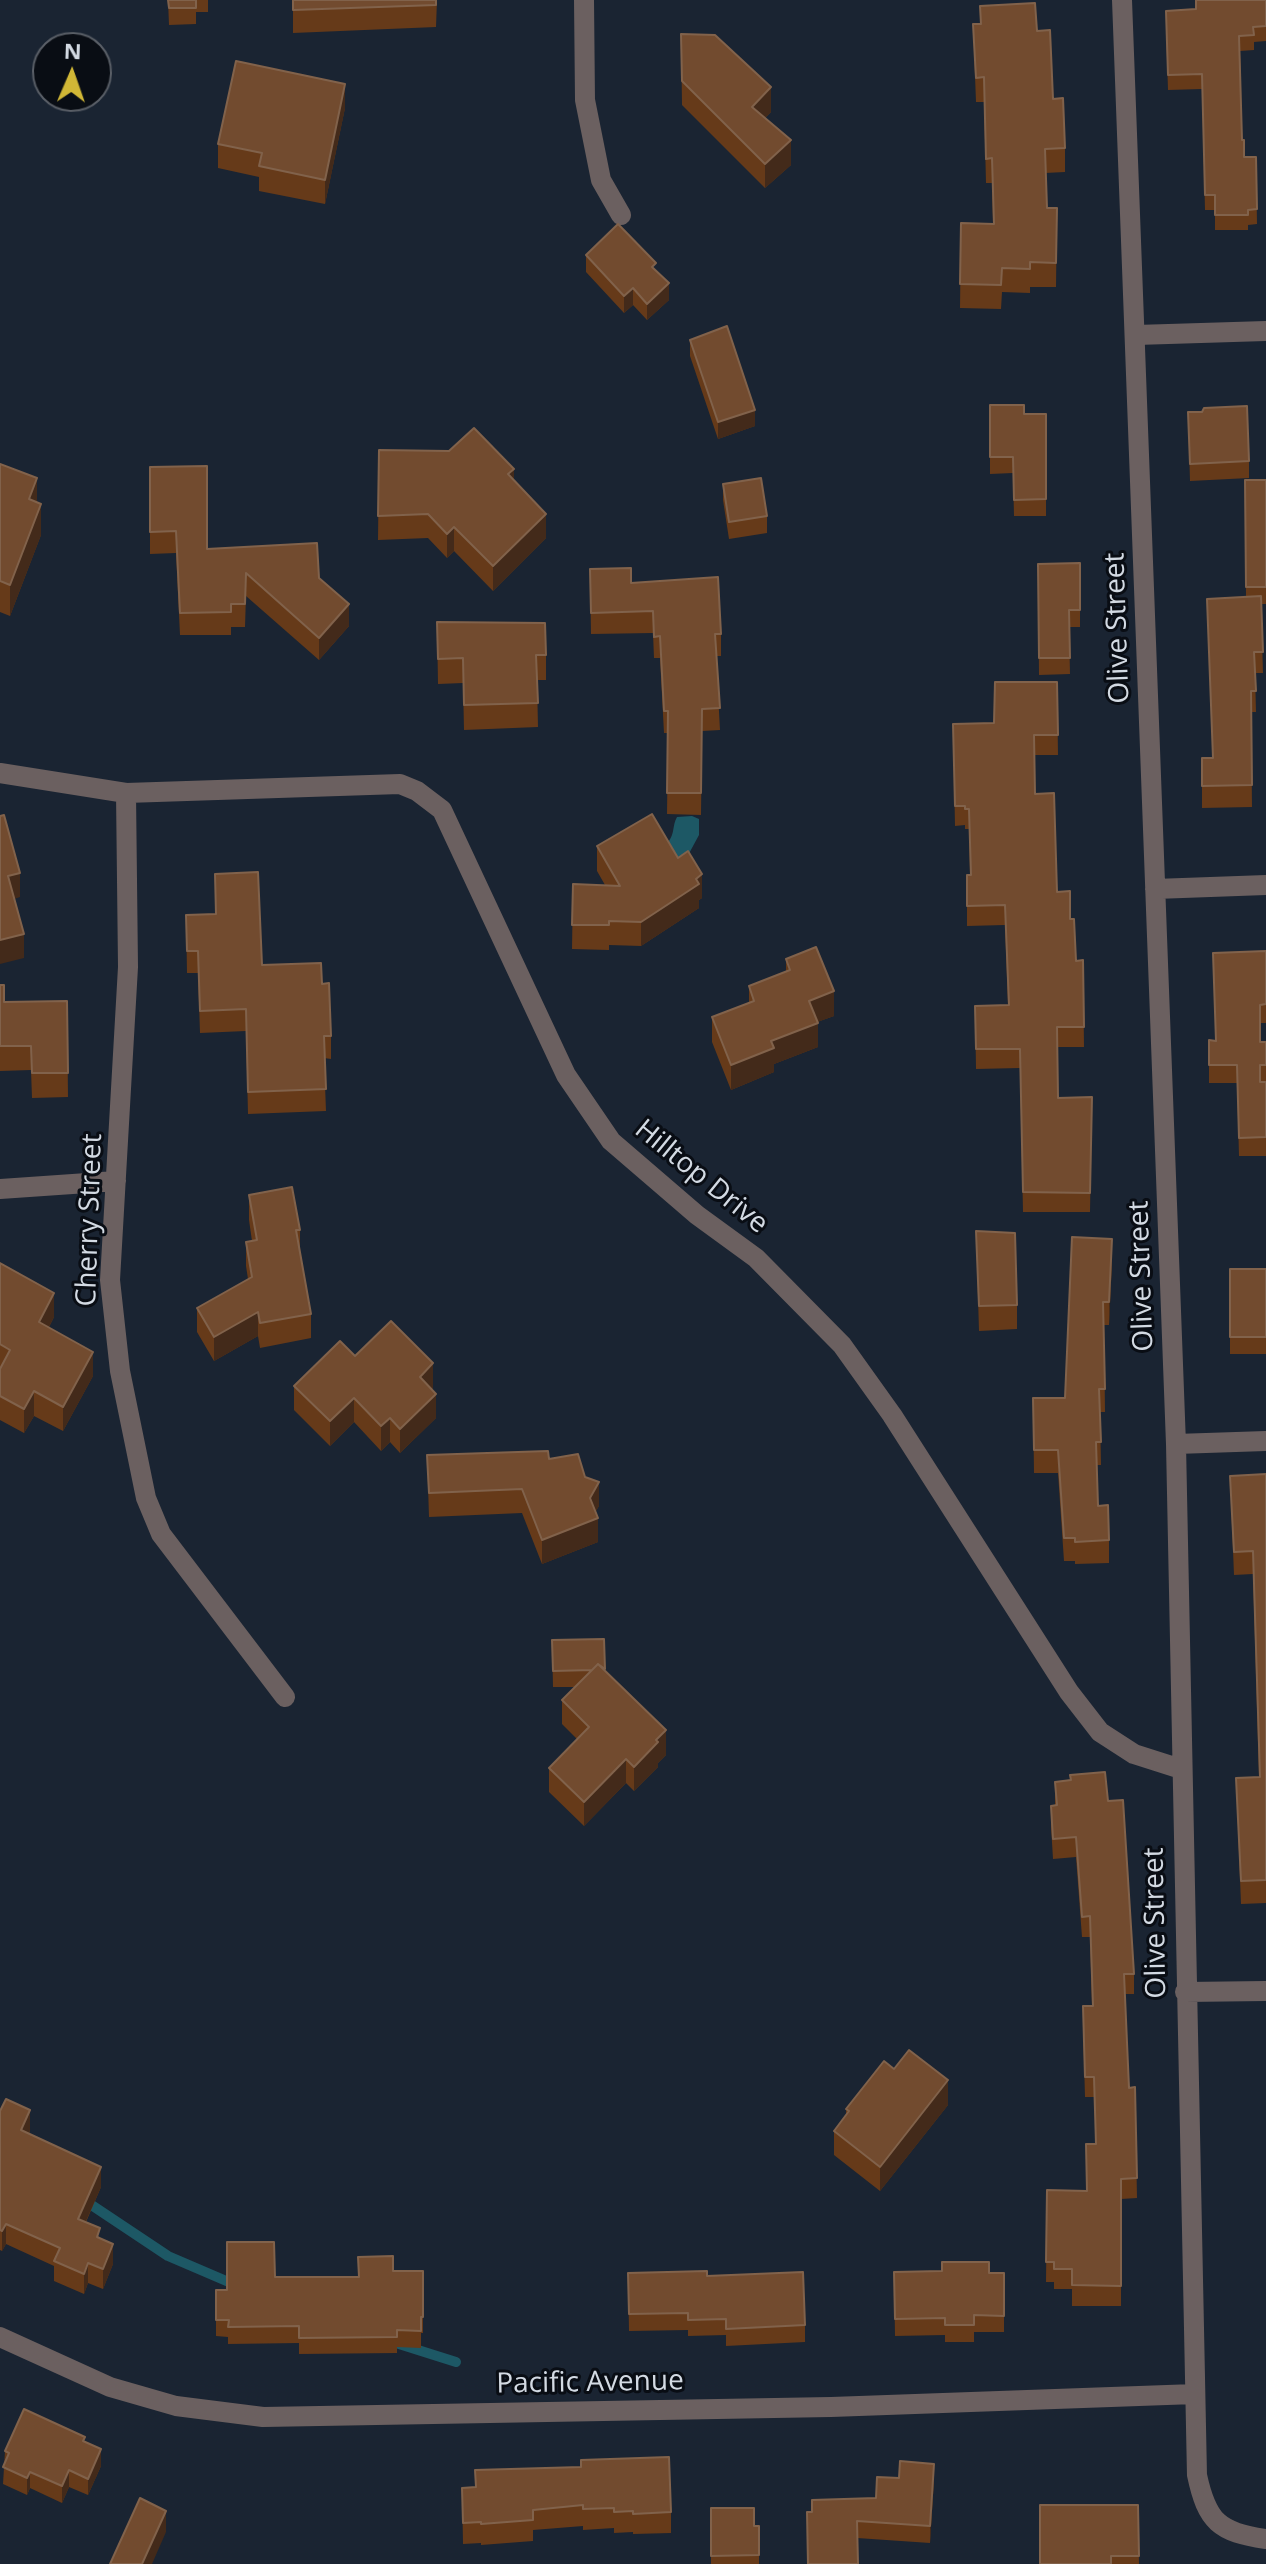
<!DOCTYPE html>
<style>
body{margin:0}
#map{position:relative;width:1266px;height:2564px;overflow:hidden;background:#1a2432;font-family:"Open Sans",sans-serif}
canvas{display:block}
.north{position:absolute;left:32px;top:32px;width:80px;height:80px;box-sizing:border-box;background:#090d14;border:2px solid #5a5f67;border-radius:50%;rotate:2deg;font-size:22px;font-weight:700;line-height:32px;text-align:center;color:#d3dae3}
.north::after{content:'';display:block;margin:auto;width:28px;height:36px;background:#d1b736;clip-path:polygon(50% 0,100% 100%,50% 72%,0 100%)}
</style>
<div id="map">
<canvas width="1266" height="2564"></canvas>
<div class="north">N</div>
</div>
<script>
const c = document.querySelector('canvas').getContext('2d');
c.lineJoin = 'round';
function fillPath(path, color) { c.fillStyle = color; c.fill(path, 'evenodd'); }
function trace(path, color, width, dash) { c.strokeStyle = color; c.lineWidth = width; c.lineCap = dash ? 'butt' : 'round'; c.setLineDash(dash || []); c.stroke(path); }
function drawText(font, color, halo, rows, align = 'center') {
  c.font = font + ' "Open Sans",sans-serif'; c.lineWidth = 6; c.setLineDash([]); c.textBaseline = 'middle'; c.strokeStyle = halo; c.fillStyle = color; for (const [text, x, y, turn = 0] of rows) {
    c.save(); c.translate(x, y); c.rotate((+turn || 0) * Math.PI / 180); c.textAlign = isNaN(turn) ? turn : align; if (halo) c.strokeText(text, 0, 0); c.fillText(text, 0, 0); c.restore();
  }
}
fillPath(new Path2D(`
 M692 816 699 819V835L686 859 673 862 668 842C675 834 672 826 677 817Z`), '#1d5865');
trace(new Path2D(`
 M81 2198 168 2256 238 2286
 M399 2344 456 2362`), '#1d5865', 10);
trace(new Path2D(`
 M584 0 585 100 601 180 621 215
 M1122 0 1176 1444 1197 2475C1207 2522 1219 2532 1266 2539
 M1136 335 1266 331
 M0 773 126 793 400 784 417 791 442 810 566 1075 611 1141 697 1215 756 1258 842 1345 892 1415 1069 1692 1100 1732 1134 1754 1181 1769
 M126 793 128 967 110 1280 120 1371 146 1498 161 1534 285 1697
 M1155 889 1266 885
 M0 1189 116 1181
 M1176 1444 1266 1441
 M1185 1992 1266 1991
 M0 2337 110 2387 176 2406 263 2417 831 2407 1195 2394`), '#6b6060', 20);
fillPath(new Path2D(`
 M168 0H208V12H196V24L169 25Z
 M293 0H437L436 27 293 33Z
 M1266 0V41L1254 42V50L1240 51 1242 140 1244 157H1256L1257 224 1248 225V230H1215V210H1205L1202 89 1168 90 1166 26 1196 10Z
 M980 6 1037 31 1065 148V172L1045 173 1047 208H1057L1056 287H1030V293L1002 292 1001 309 960 308 961 223 993 224 992 183H986L984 102H976L973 24H980Z
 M681 34 771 112 765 118 791 165 765 188 682 105Z
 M345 108 325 204 259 191V177L218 168V144Z
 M586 255 656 270 669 300 647 320 633 305 624 313 586 272Z
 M690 340 755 426 718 439 690 356Z
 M990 405 1024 414H1046V516H1014L1013 473 990 474Z
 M1188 412H1202L1249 461V478L1190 481Z
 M379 450 514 480 546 538 493 591 454 551 447 558 428 538 378 540Z
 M0 464 37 502 41 535 10 616 0 612Z
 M150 467 207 549 319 578 349 626 319 660 246 596 245 627H231V635H180L176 553 150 554Z
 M1245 480H1266V604H1261L1263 673H1255L1256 712H1251L1252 807 1202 808V758H1213L1207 599 1246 597Z
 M723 484 767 516V533L729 539 723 500Z
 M1080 563V627H1069L1070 674 1039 675 1038 564Z
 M590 569 631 583 721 634V656H716L720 730 702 731 701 815 667 814 668 733H664L660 658H654L653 633 591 634Z
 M437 622 546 655V680H537L538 727 464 730 463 683 438 684Z
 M1057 682 1058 755H1034L1035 794 1057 892 1070 919 1076 961 1083 960 1084 1047H1058V1098L1092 1097 1090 1212H1023L1020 1068 976 1069 975 1006 1008 1005 1005 925 967 926V875H970L969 829H965V825L955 826 953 724 994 723Z
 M597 846 702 898 699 900V908L641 946 609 945V950L572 949 573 884 605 885 597 871Z
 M186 915 262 965 322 984 331 1036V1059L324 1058 326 1111 248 1114 246 1031 200 1033 198 973H187Z
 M1266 951V1023H1260V1042H1266V1156H1239L1237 1083H1209V1040L1215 1041Z
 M786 959 834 1016 817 1022 818 1047 774 1064V1072L731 1090 712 1042V1017L749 1003V986L786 972Z
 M0 985 4 1002 67 1001 68 1097 32 1098 31 1070 0 1071Z
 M249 1195 300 1230V1253L311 1314V1338L260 1348 258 1336 214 1361 197 1332V1308L248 1279 246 1266V1242L252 1241 249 1220Z
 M976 1231 1017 1305V1329L979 1331Z
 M1112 1262 1109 1325H1104L1105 1412H1100L1101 1465H1097L1098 1506 1109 1540V1563L1075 1564V1561H1064L1058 1473H1034L1033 1398H1065Z
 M0 1263 54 1317 49 1327 93 1376 63 1431 34 1416 24 1433 0 1420Z
 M1230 1269H1266V1354H1230Z
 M355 1356 433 1388 432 1389 436 1418 400 1453 390 1442 381 1451 354 1422 330 1446 294 1410V1386Z
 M427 1455 585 1477 599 1506 595 1512 598 1542 542 1564 522 1513 429 1517Z
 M1266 1474V1903L1241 1904 1236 1778 1259 1777 1253 1574 1234 1575 1230 1476Z
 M552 1640 605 1670 666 1755 658 1763V1767L634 1791 626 1783 584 1826 549 1792V1768L577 1739 562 1724V1700L575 1687H553Z
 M1055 1782 1108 1801 1134 1974V1994H1125L1129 2088 1135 2087 1137 2198 1121 2199V2306H1072V2289H1054V2282H1046L1047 2190 1087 2191 1096 2144 1094 2097H1085L1083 2027V2006H1092L1090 1937H1082L1076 1857 1053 1859 1051 1826V1806H1055Z
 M948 2105 880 2191 834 2155V2131L846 2115V2109Z
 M0 2111 30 2130 29 2134 101 2187 86 2222 100 2238 113 2264 103 2289 88 2283 84 2294 54 2281V2266L6 2244 2 2251 0 2250Z
 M393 2271H423V2333H421V2348L397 2347V2353L299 2354V2343L228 2344V2337L216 2336V2290H227L275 2277H358Z
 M894 2272 1004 2273V2332H974V2342H945V2335L895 2336Z
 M628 2273 707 2276 805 2325V2342L726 2346V2335L688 2336V2330L629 2331Z
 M85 2442 101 2466 88 2495 69 2487 62 2503 30 2488 27 2495 3 2484 5 2451Z
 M475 2470 671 2512V2533L633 2534V2532L614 2533V2528L583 2530V2526L533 2530V2541L481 2545V2543L463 2544 462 2488 475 2487Z
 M934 2480 930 2543 857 2538 812 2512 876 2498Z
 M1138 2505 1139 2564H1040Z
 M711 2508 754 2526H759V2564H711Z`), '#663a19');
fillPath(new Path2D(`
 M345 84V108L325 204V180Z
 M771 87V112L752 131V107Z
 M791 140V165L765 188V164Z
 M669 283V300L647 320V304Z
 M633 288V305L624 313V296Z
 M755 410V426L718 439V422Z
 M514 469V493L508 474Z
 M37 478V509L29 499Z
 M41 504V535L10 616V585Z
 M546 514V538L493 591V566Z
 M454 527V551L447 558V534Z
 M349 604V626L319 660V638Z
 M20 873V897L8 901V876Z
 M702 874V898L699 900V908L641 946V922Z
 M24 934V958L0 964V940Z
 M834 991V1016L809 1025V1001Z
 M818 1023V1047L774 1064V1072L731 1090V1065L771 1041Z
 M1112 1239V1262L1109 1325V1302Z
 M54 1293V1317L39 1346V1322Z
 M258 1312V1336L214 1361V1337Z
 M93 1352V1376L63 1431V1407Z
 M433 1363V1388L420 1401V1377Z
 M34 1391V1416L24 1433V1409Z
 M436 1394V1418L400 1453V1429Z
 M354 1398V1422L330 1446V1421Z
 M390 1418V1442L381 1451V1426Z
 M599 1482V1506L591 1520 598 1518V1542L542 1564V1540L590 1498Z
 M666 1730V1755L658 1763V1767L634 1791V1767Z
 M626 1759V1783L584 1826V1802Z
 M948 2080V2105L880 2191V2167Z
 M30 2110V2130L21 2150V2130Z
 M101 2167V2187L78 2239V2219Z
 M6 2224V2244L2 2251V2231Z
 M113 2244V2264L103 2289V2269Z
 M88 2263V2283L84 2294V2274Z
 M101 2449V2466L88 2495V2479Z
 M934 2464V2480L930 2543V2526Z
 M69 2470V2487L62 2503V2486Z
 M30 2472V2488L27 2495V2478Z
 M166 2511V2532L152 2564H142Z`), '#432a1a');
const building = new Path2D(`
 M168 0H196V8H169Z
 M293 0H436V5L293 10Z
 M1196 0H1266V26L1253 27 1254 35 1239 36 1242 140H1244V157H1256L1257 209 1248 210V215H1215V195H1205L1202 74 1168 75 1166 11 1196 9Z
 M1035 3 1037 31 1050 30 1053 99 1063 98 1065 148 1045 149 1047 208H1057L1056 263 1030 262V269L1002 268 1001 285 960 284 961 223 994 224 992 158 986 159 984 77 976 78 973 24H981L980 6Z
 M681 34 715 35 771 87 752 107 791 140 765 164 682 81Z
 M236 61 345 84 325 180 259 166 262 153 218 144Z
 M618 224 656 263 652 267 669 283 647 304 633 288 624 296 586 255Z
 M727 326 755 410 718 422 690 340Z
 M990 405H1024V414H1046V499L1014 500 1013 457H990Z
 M1247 406 1249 461 1190 464 1188 412H1202L1204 408Z
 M474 428 514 469 508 474 546 514 493 566 454 527 447 534 428 514 378 516 379 450 449 451Z
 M0 464 37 478 29 499 41 504 10 585 0 581Z
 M207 466V549L317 543 319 578 349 604 319 638 246 573 245 604H231V612L180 613 176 531 150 532V467Z
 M761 478 767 516 729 522 723 484Z
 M1245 480H1266V587H1246Z
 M1080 563V610H1069L1070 658H1039L1038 564Z
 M631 568V583L718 577 721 634H715L720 708 702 709 701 793H667L668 711H664L660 636 654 637 653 611 591 613 590 569Z
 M1261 596 1263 652H1254L1256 691H1251L1252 785 1202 786V758H1213L1207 599Z
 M437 622 545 623 546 655H536L538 703 464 705 463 658 438 659Z
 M995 682H1057L1058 735H1034L1035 794 1054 793 1057 892 1070 891V919H1074L1076 961 1083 960 1084 1027H1057L1058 1098 1092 1097 1090 1193 1023 1192 1020 1049H976L975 1006 1009 1005 1005 905 967 906V875H971L969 809H965V806H955L953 724 994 723Z
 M652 814 678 858 688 851 702 874 696 879 699 884 641 922 609 921V925H572L573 884 620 886 597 846Z
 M4 815 20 873 8 876 24 934 0 940V816Z
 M258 872 262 965 321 963 322 984 329 983 331 1036H324L326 1089 248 1092 246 1009 200 1011 198 951H187L186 915 216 914 215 874Z
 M816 947 834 991 809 1001 818 1023 771 1041 774 1048 731 1065 712 1017 754 1001 749 986 790 970 786 959Z
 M1266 951V1004L1260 1005V1042H1266V1065H1260V1082H1266V1137L1239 1138 1237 1065H1209V1040L1216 1041 1213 953Z
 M0 985H4V1002L67 1001 68 1073H32L31 1046H0Z
 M292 1187 300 1230H296L311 1314 260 1323 258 1312 214 1337 197 1308 252 1277 246 1242 257 1240 249 1195Z
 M976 1231 1015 1233 1017 1305 979 1306Z
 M1072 1237 1112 1239 1109 1302H1103L1105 1389H1099L1101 1442H1096L1098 1506 1108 1505 1109 1540 1075 1542V1538H1064L1058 1450H1034L1033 1398H1065Z
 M0 1263 54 1293 39 1322 93 1352 63 1407 34 1391 24 1409 0 1396V1369L10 1350 0 1344Z
 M1230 1269H1266V1337H1230Z
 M391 1321 433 1363 420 1377 436 1394 400 1429 390 1418 381 1426 354 1398 330 1421 294 1386 340 1341 355 1356Z
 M548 1451 549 1459 578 1454 585 1477 599 1482 590 1498 598 1518 542 1540 522 1489 429 1493 427 1455Z
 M1266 1474V1880L1241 1881 1236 1778 1260 1777 1253 1551 1234 1552 1230 1476Z
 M604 1639 605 1669 598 1664 592 1670 553 1671 552 1640Z
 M598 1664 666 1730 656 1740 658 1742 634 1767 626 1759 584 1802 549 1768 589 1727 562 1700Z
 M1105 1772 1108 1801 1123 1800 1134 1974H1124L1129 2088 1135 2087 1137 2178 1121 2179V2286L1072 2285V2269H1054V2262H1046L1047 2190 1087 2191 1086 2144H1096L1094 2077H1085L1083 2006H1093L1090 1916 1082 1917 1076 1837 1053 1839 1051 1806 1057 1805 1055 1782 1071 1780 1070 1775Z
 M909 2050 948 2080 880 2167 834 2131 849 2111 846 2109 884 2061 894 2069Z
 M6 2099 30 2110 21 2130 101 2167 78 2219 100 2228 97 2237 113 2244 103 2269 88 2263 84 2274 54 2261 60 2248 6 2224 2 2231 0 2230V2111Z
 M227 2242H274L275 2277H359L358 2257 393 2256V2271H423V2317H421V2331L397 2330V2337L299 2338V2326L228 2327 229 2320H216V2290H227Z
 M942 2262H989V2273H1004V2316L974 2315V2325H945V2318L895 2319 894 2272 942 2271Z
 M707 2271V2276L803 2272 805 2325 726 2329V2319L688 2320V2313L629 2314 628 2273Z
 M24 2409 85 2437 83 2441 101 2449 88 2479 69 2470 62 2486 30 2472 27 2478 3 2467 9 2453 5 2451Z
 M669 2457 671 2512 633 2514V2511L614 2512V2508L583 2509V2505L533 2510V2520L481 2524V2522L463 2523 462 2488 476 2487 475 2470 581 2467V2460Z
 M900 2461 934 2464 930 2526 857 2521 858 2564H808L807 2512H812V2500L876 2498 877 2477 899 2478Z
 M140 2498 166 2511 142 2564H110Z
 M1040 2505H1138L1139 2556H1111V2564H1040Z
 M711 2508H754V2526H759V2555L711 2556Z`);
fillPath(building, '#724b2f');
trace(building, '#81624b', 2);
drawText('28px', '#d3dae3', '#090d14', [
 ["Olive Street",1118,628,-92],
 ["Hilltop Drive",701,1177,39],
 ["Cherry Street",90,1220,-88],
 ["Olive Street",1142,1276,-92],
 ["Olive Street",1156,1923,-91],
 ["Pacific Avenue",590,2383,-1]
]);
</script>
